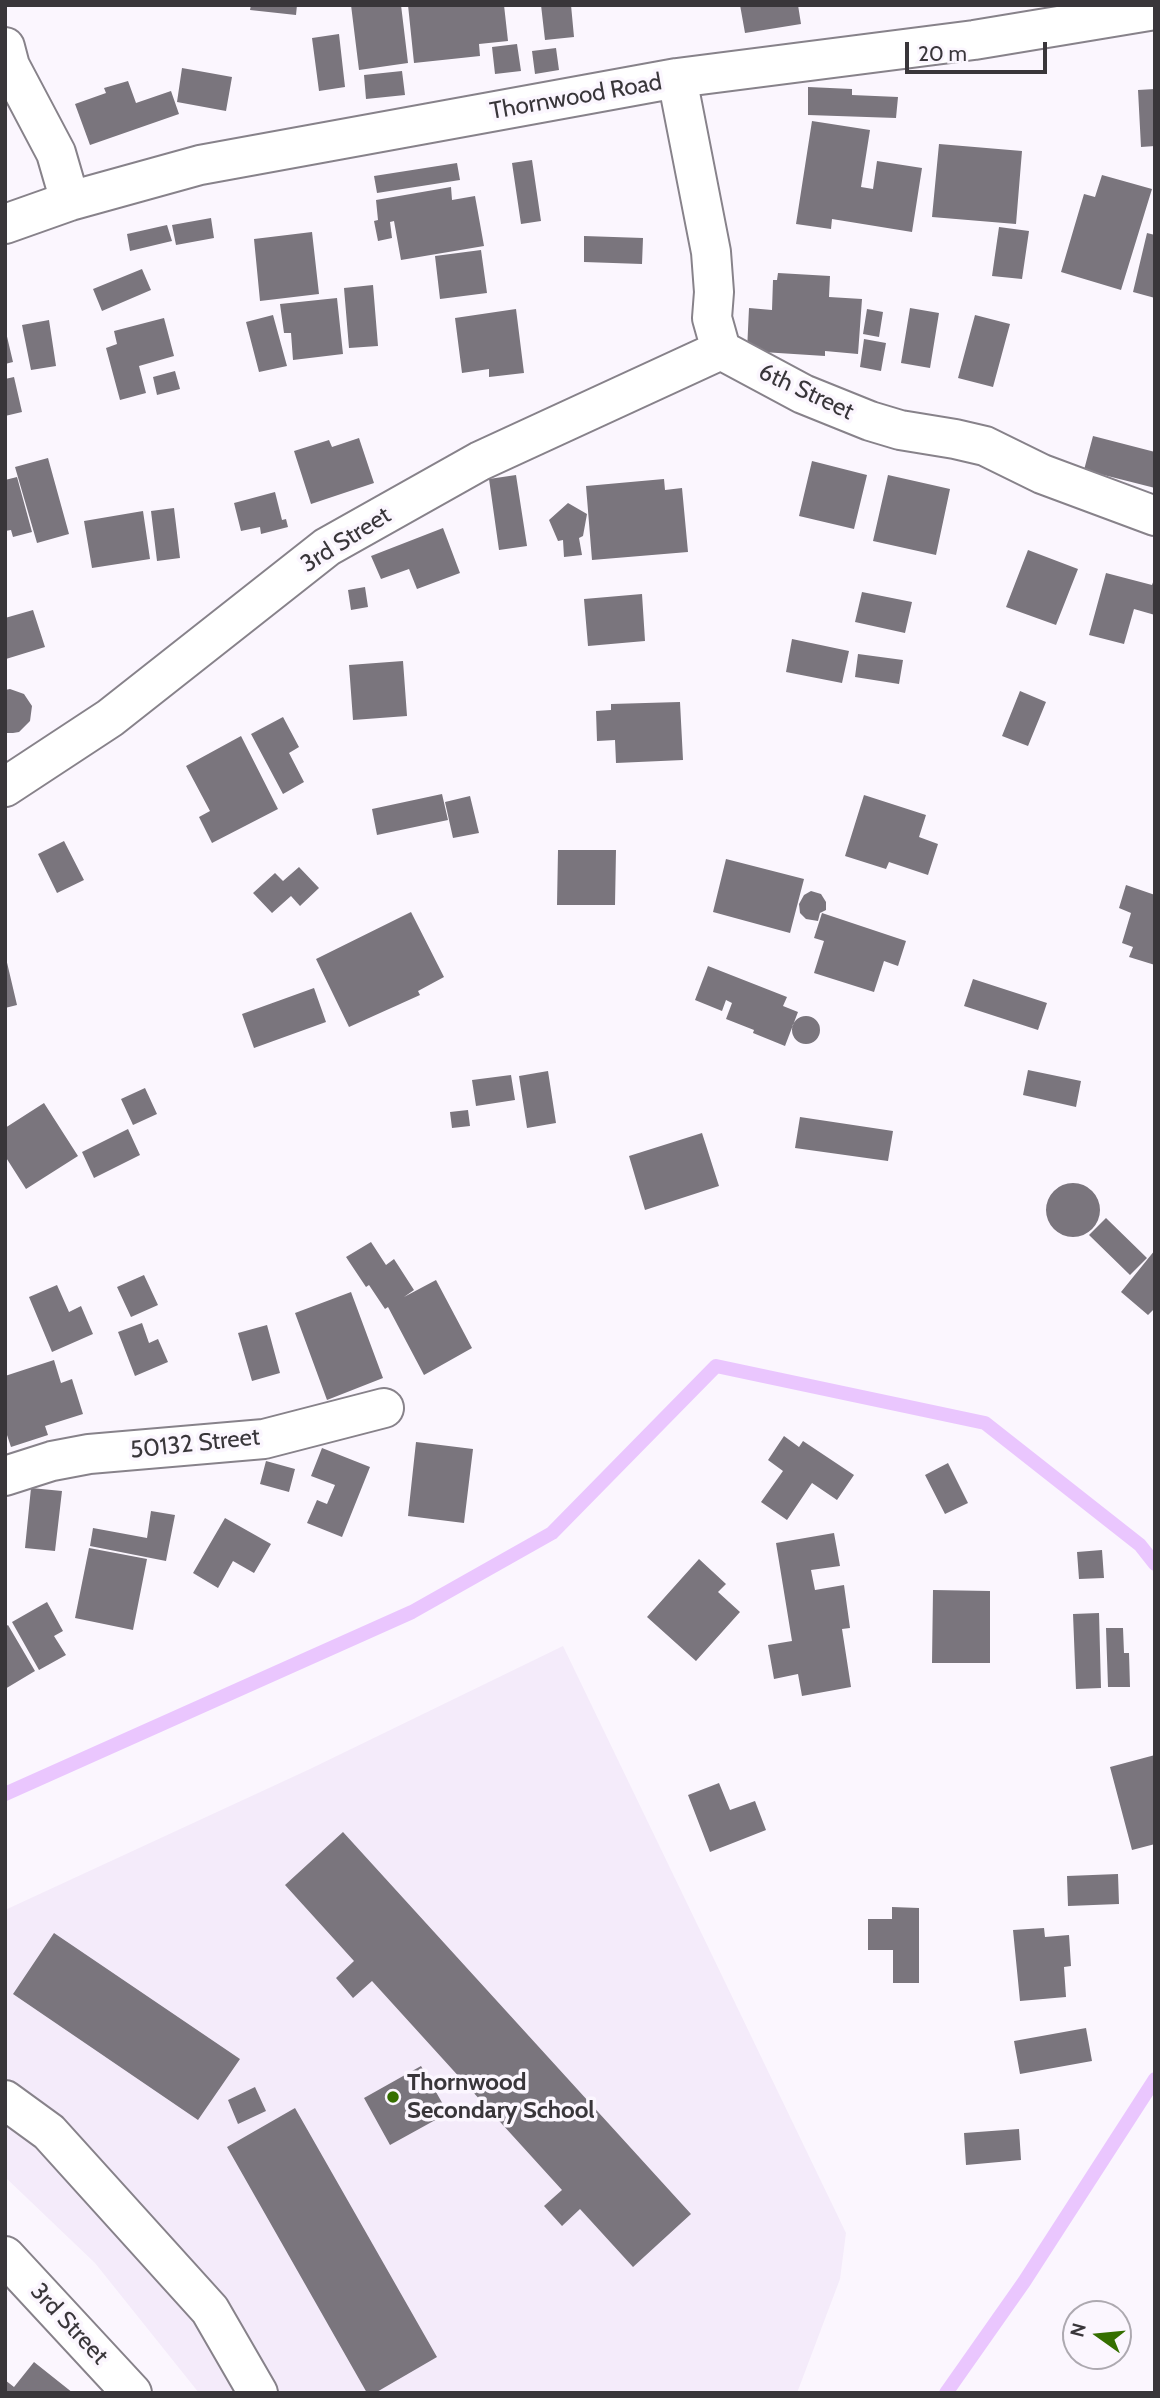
<!DOCTYPE html>
<style>
body{margin:0}
#map{position:relative;width:1160px;height:2398px;overflow:hidden;background:#fbf6fe;font-family:Cabin,sans-serif}
canvas{display:block}
.frame{position:absolute;inset:0;border:7px solid #39363a;pointer-events:none}
.north{position:absolute;left:1062px;top:2300px;width:70px;height:70px;box-sizing:border-box;background:#fbf6fe;border:2px solid #ada9b0;border-radius:50%;rotate:285deg;font-size:19px;font-weight:700;line-height:28px;text-align:center;color:#39363a}
.north::after{content:'';display:block;margin:auto;width:24px;height:32px;background:#356f00;clip-path:polygon(50% 0,100% 100%,50% 72%,0 100%)}
.scale{position:absolute;left:905px;top:42px;width:142px;height:32px;box-sizing:border-box;border:4px solid #39363a;border-top:0;padding-left:9px;font-size:21px;line-height:24px;white-space:nowrap;color:#39363a;-webkit-text-stroke:5px #fbf6fe;paint-order:stroke}
</style>
<div id="map">
<canvas width="1160" height="2398"></canvas>
<div class="frame"></div>
<div class="north">N</div>
<div class="scale">20 m</div>
</div>
<script>
const c = document.querySelector('canvas').getContext('2d');
c.lineJoin = 'round';
function fillPath(path, color) { c.fillStyle = color; c.fill(path, 'evenodd'); }
function trace(path, color, width, dash) { c.strokeStyle = color; c.lineWidth = width; c.lineCap = dash ? 'butt' : 'round'; c.setLineDash(dash || []); c.stroke(path); }
function drawText(font, color, halo, rows, align = 'center') {
  c.font = font + ' Cabin,sans-serif'; c.lineWidth = 7; c.setLineDash([]); c.textBaseline = 'middle'; c.strokeStyle = halo; c.fillStyle = color; for (const [text, x, y, turn = 0] of rows) {
    c.save(); c.translate(x, y); c.rotate((+turn || 0) * Math.PI / 180); c.textAlign = isNaN(turn) ? turn : align; if (halo) c.strokeText(text, 0, 0); c.fillText(text, 0, 0); c.restore();
  }
}
fillPath(new Path2D(`
 M563 1646 846 2233 840 2279 797 2393H199L95 2263 5 2177V1910L310 1769Z`), '#f4ebfa');
trace(new Path2D(`
 M5 1794 412 1612 552 1533 716 1366 985 1423 1140 1545 1155 1564
 M946 2393 1024 2282 1155 2079`), '#eac6fe', 14);
fillPath(new Path2D(`
 M251 5H297L296 15 250 10Z
 M351 5H401L408 63 359 70Z
 M408 5H504L508 41 479 44 480 56 414 63Z
 M541 5H571L574 37 545 40Z
 M740 5H798L801 24 745 33Z
 M339 34 345 87 319 91 312 38Z
 M517 44 521 71 495 74 492 47Z
 M556 48 559 70 535 74 532 51Z
 M182 68 232 77 226 111 177 102Z
 M402 71 405 95 366 99 364 75Z
 M128 81 136 103 171 91 179 114 90 145 75 104 106 93 104 88Z
 M808 87 852 89V95L898 97 896 118 808 115Z
 M1155 89V146L1141 147 1138 90Z
 M812 121 870 130 861 187 873 189 877 161 922 168 912 232 832 219 831 229 796 224Z
 M939 144 1022 151 1016 224 932 217Z
 M532 160 541 221 521 224 512 163Z
 M457 163 460 180 377 193 374 176Z
 M1102 175 1152 189 1121 290 1061 272 1084 194 1095 197Z
 M451 187 452 200 475 196 484 246 401 260 394 221 390 222 392 238 378 241 374 221 378 220 376 200Z
 M211 218 214 238 176 245 172 225Z
 M167 225 172 241 130 251 127 234Z
 M999 227 1029 231 1022 279 992 276Z
 M312 232 319 294 260 301 254 239Z
 M1147 233 1155 235V298L1133 292Z
 M584 236 643 238 642 264 584 262Z
 M481 250 487 293 440 299 435 256Z
 M142 269 151 290 102 311 93 289Z
 M778 273 830 276 829 297 862 299 858 354 825 351V356L747 351 749 308 772 310 773 280H777Z
 M373 285 378 346 349 348 344 288Z
 M337 298 343 354 293 360 291 333H284L280 304Z
 M910 308 939 313 930 368 901 363Z
 M516 309 524 373 489 377V369L462 373 455 318Z
 M867 309 883 312 879 337 863 334Z
 M273 315 287 366 259 372 246 322Z
 M975 315 1010 324 993 387 958 378Z
 M164 318 174 356 139 366 146 393 120 400 106 348 117 344 114 331Z
 M49 320 56 366 31 370 22 325Z
 M5 328 13 362 5 364Z
 M864 339 886 343 881 371 860 367Z
 M175 371 180 389 157 395 153 377Z
 M14 377 22 412 5 416V379Z
 M1093 436 1155 452V488L1084 470Z
 M359 438 374 483 311 504 294 451 329 440 332 447Z
 M48 458 69 534 37 543 15 467Z
 M812 461 867 475 854 529 799 516Z
 M516 475 527 546 499 550 489 479Z
 M888 475 950 489 936 555 873 541Z
 M17 477 32 532 13 537 11 530 5 531V480Z
 M664 479 665 490 682 488 688 552 592 560 586 486Z
 M275 492 282 520 286 519 288 527 261 534 260 527 241 531 234 503Z
 M568 503 587 514 583 536 579 538 582 555 564 557 563 540 558 541 549 520Z
 M174 508 180 558 157 561 151 511Z
 M143 511 150 559 92 568 84 521Z
 M443 528 460 573 417 589 409 569 381 579 371 556Z
 M1028 550 1078 569 1056 625 1006 607Z
 M1106 573 1152 585 1155 577V615L1134 609 1124 644 1089 635Z
 M365 587 368 607 351 610 348 590Z
 M862 592 912 602 905 633 855 622Z
 M642 594 645 641 588 646 584 599Z
 M33 610 45 647 6 659 5 618Z
 M792 639 849 651 842 683 786 672Z
 M858 654 903 660 899 684 855 677Z
 M403 661 407 716 353 720 349 665Z
 M10 689 24 694 32 706 30 721 19 732 13 733H5V690Z
 M1020 691 1046 702 1028 746 1002 736Z
 M680 702 683 760 616 763 615 740 597 741 596 711 611 710V704Z
 M283 717 299 747 289 753 304 782 283 794 251 734Z
 M241 736 278 809 212 843 199 817 210 811 186 766Z
 M442 794 448 820 377 835 372 809Z
 M864 795 926 815 919 837 938 844 928 875 889 862 886 869 845 856Z
 M470 796 479 833 453 838 445 802Z
 M64 841 84 880 57 893 38 854Z
 M558 850H616L615 905H557Z
 M726 859 804 879 790 933 713 912Z
 M299 867 319 888 300 906 291 896 272 913 253 893 275 873 283 881Z
 M1126 885 1155 895V965L1129 957 1133 947 1122 943 1131 913 1119 908Z
 M811 891 821 894 826 902V910L820 913 818 921 806 919 800 913 799 904 804 895Z
 M411 912 444 977 418 991 420 995 349 1027 316 959Z
 M822 913 906 941 898 966 884 961 874 992 814 973 824 941 814 938Z
 M5 954 17 1005 5 1008Z
 M708 966 787 997 783 1006 798 1012 785 1046 753 1033 754 1030 726 1019 732 1003 726 1000 722 1011 695 1000Z
 M973 979 1047 1003 1038 1030 964 1006Z
 M314 988 326 1022 254 1048 242 1014Z
 M792 1030a14 14 0 1 1 28 0a14 14 0 1 1-28 0Z
 M1028 1070 1081 1081 1076 1107 1023 1095Z
 M548 1071 556 1123 527 1128 519 1076Z
 M511 1075 515 1100 476 1106 472 1080Z
 M145 1088 157 1114 133 1125 121 1099Z
 M44 1103 78 1156 26 1189 5 1156V1128Z
 M468 1110 470 1126 452 1128 450 1112Z
 M800 1117 893 1131 888 1161 795 1148Z
 M128 1129 140 1155 94 1178 82 1152Z
 M702 1133 719 1186 645 1210 629 1156Z
 M1046 1210a27 27 0 1 1 54 0a27 27 0 1 1-54 0Z
 M1106 1218 1147 1258 1130 1275 1089 1235Z
 M371 1242 386 1265 394 1259 414 1290 404 1297 436 1280 472 1348 424 1375 388 1307 385 1309 369 1285 366 1287 346 1257Z
 M1155 1250V1308L1148 1315 1121 1292Z
 M144 1275 158 1305 131 1317 117 1287Z
 M57 1285 69 1312 81 1306 93 1334 52 1352 29 1297Z
 M351 1292 383 1378 327 1400 295 1313Z
 M142 1323 149 1343 158 1339 168 1362 135 1376 118 1332Z
 M267 1325 280 1373 252 1381 238 1333Z
 M54 1360 61 1383 72 1379 83 1414 45 1426 48 1435 11 1447 5 1429V1376Z
 M784 1436 799 1447 803 1441 854 1475 837 1500 812 1483 787 1520 761 1502 783 1471 768 1460Z
 M416 1442 473 1449 464 1523 408 1516Z
 M322 1448 370 1467 342 1537 307 1523 317 1500 327 1504 335 1485 311 1476Z
 M266 1461 295 1469 289 1492 260 1484Z
 M948 1463 968 1503 945 1514 925 1475Z
 M31 1488 62 1491 55 1551 25 1548Z
 M151 1511 175 1515 166 1561 90 1546 93 1528 147 1538Z
 M225 1518 271 1544 254 1573 233 1561 218 1588 193 1573Z
 M834 1533 840 1566 811 1570 815 1590 844 1585 850 1628 842 1629 851 1687 802 1696 798 1674 774 1679 768 1645 792 1641 776 1543Z
 M89 1548 147 1559 133 1630 75 1618Z
 M1102 1550 1104 1578 1079 1579 1077 1552Z
 M699 1559 726 1584 718 1592 740 1612 696 1661 647 1617Z
 M933 1590 990 1591V1663H932Z
 M47 1602 63 1631 54 1636 66 1655 39 1670 12 1622Z
 M1099 1613 1101 1688 1076 1689 1073 1614Z
 M8 1625 35 1671 5 1689V1627Z
 M1106 1628H1123L1124 1653H1129L1130 1687H1108Z
 M1155 1755V1844L1132 1850 1110 1767Z
 M719 1783 730 1810 755 1801 766 1830 710 1852 688 1795Z
 M343 1832 691 2214 633 2267 580 2209 562 2226 544 2206 562 2190 372 1981 353 1998 336 1978 354 1961 285 1885Z
 M1118 1874 1119 1904 1068 1906 1067 1876Z
 M892 1907 919 1908V1983H893V1950H868V1919H892Z
 M1044 1928 1045 1937 1069 1935 1071 1966 1064 1967 1066 1997 1020 2001 1013 1930Z
 M54 1933 240 2059 198 2120 13 1994Z
 M1086 2028 1092 2061 1020 2074 1014 2041Z
 M421 2066 448 2113 390 2145 364 2098Z
 M255 2087 266 2111 238 2124 228 2100Z
 M295 2108 437 2357 375 2393H367L227 2147Z
 M1019 2129 1021 2160 966 2165 964 2133Z
 M34 2362 73 2393H5V2380L14 2387Z`), '#7a757d');
const minor = new Path2D(`
 M5 47 10 66 56 153 70 201
 M677 78 711 252 714 292 712 318 721 350 803 394 870 421 900 430 955 439 985 446 1042 474 1155 516
 M5 224 70 201 200 165 677 78 974 40 1155 10
 M5 787 110 718 327 547 480 461 721 350
 M5 1476 52 1461 89 1454 264 1439 384 1408
 M5 2100 49 2132 210 2310 258 2393
 M5 2256 132 2393`);
trace(minor, '#87828a', 42);
trace(minor, '#fff', 38);
for (const [x, y, r, color] of [
 [393,2097,7,"#356f00"]
]) { const dot = new Path2D(); dot.arc(x, y, r, 0, 2 * Math.PI); c.fillStyle = color; c.fill(dot); trace(dot, '#fbf6fe', 2.5); }
drawText('24px', '#39363a', '#fbf6fe', [
 ["Thornwood Road",576,97,-10],
 ["6th Street",806,392,25],
 ["3rd Street",346,540,-32],
 ["50132 Street",195,1444,-6],
 ["3rd Street",69,2324,47]
]);
drawText('bold 24px', '#39363a', '#fbf6fe', [
 ["Thornwood",407,2083],
 ["Secondary School",407,2111]
], 'left');
</script>
